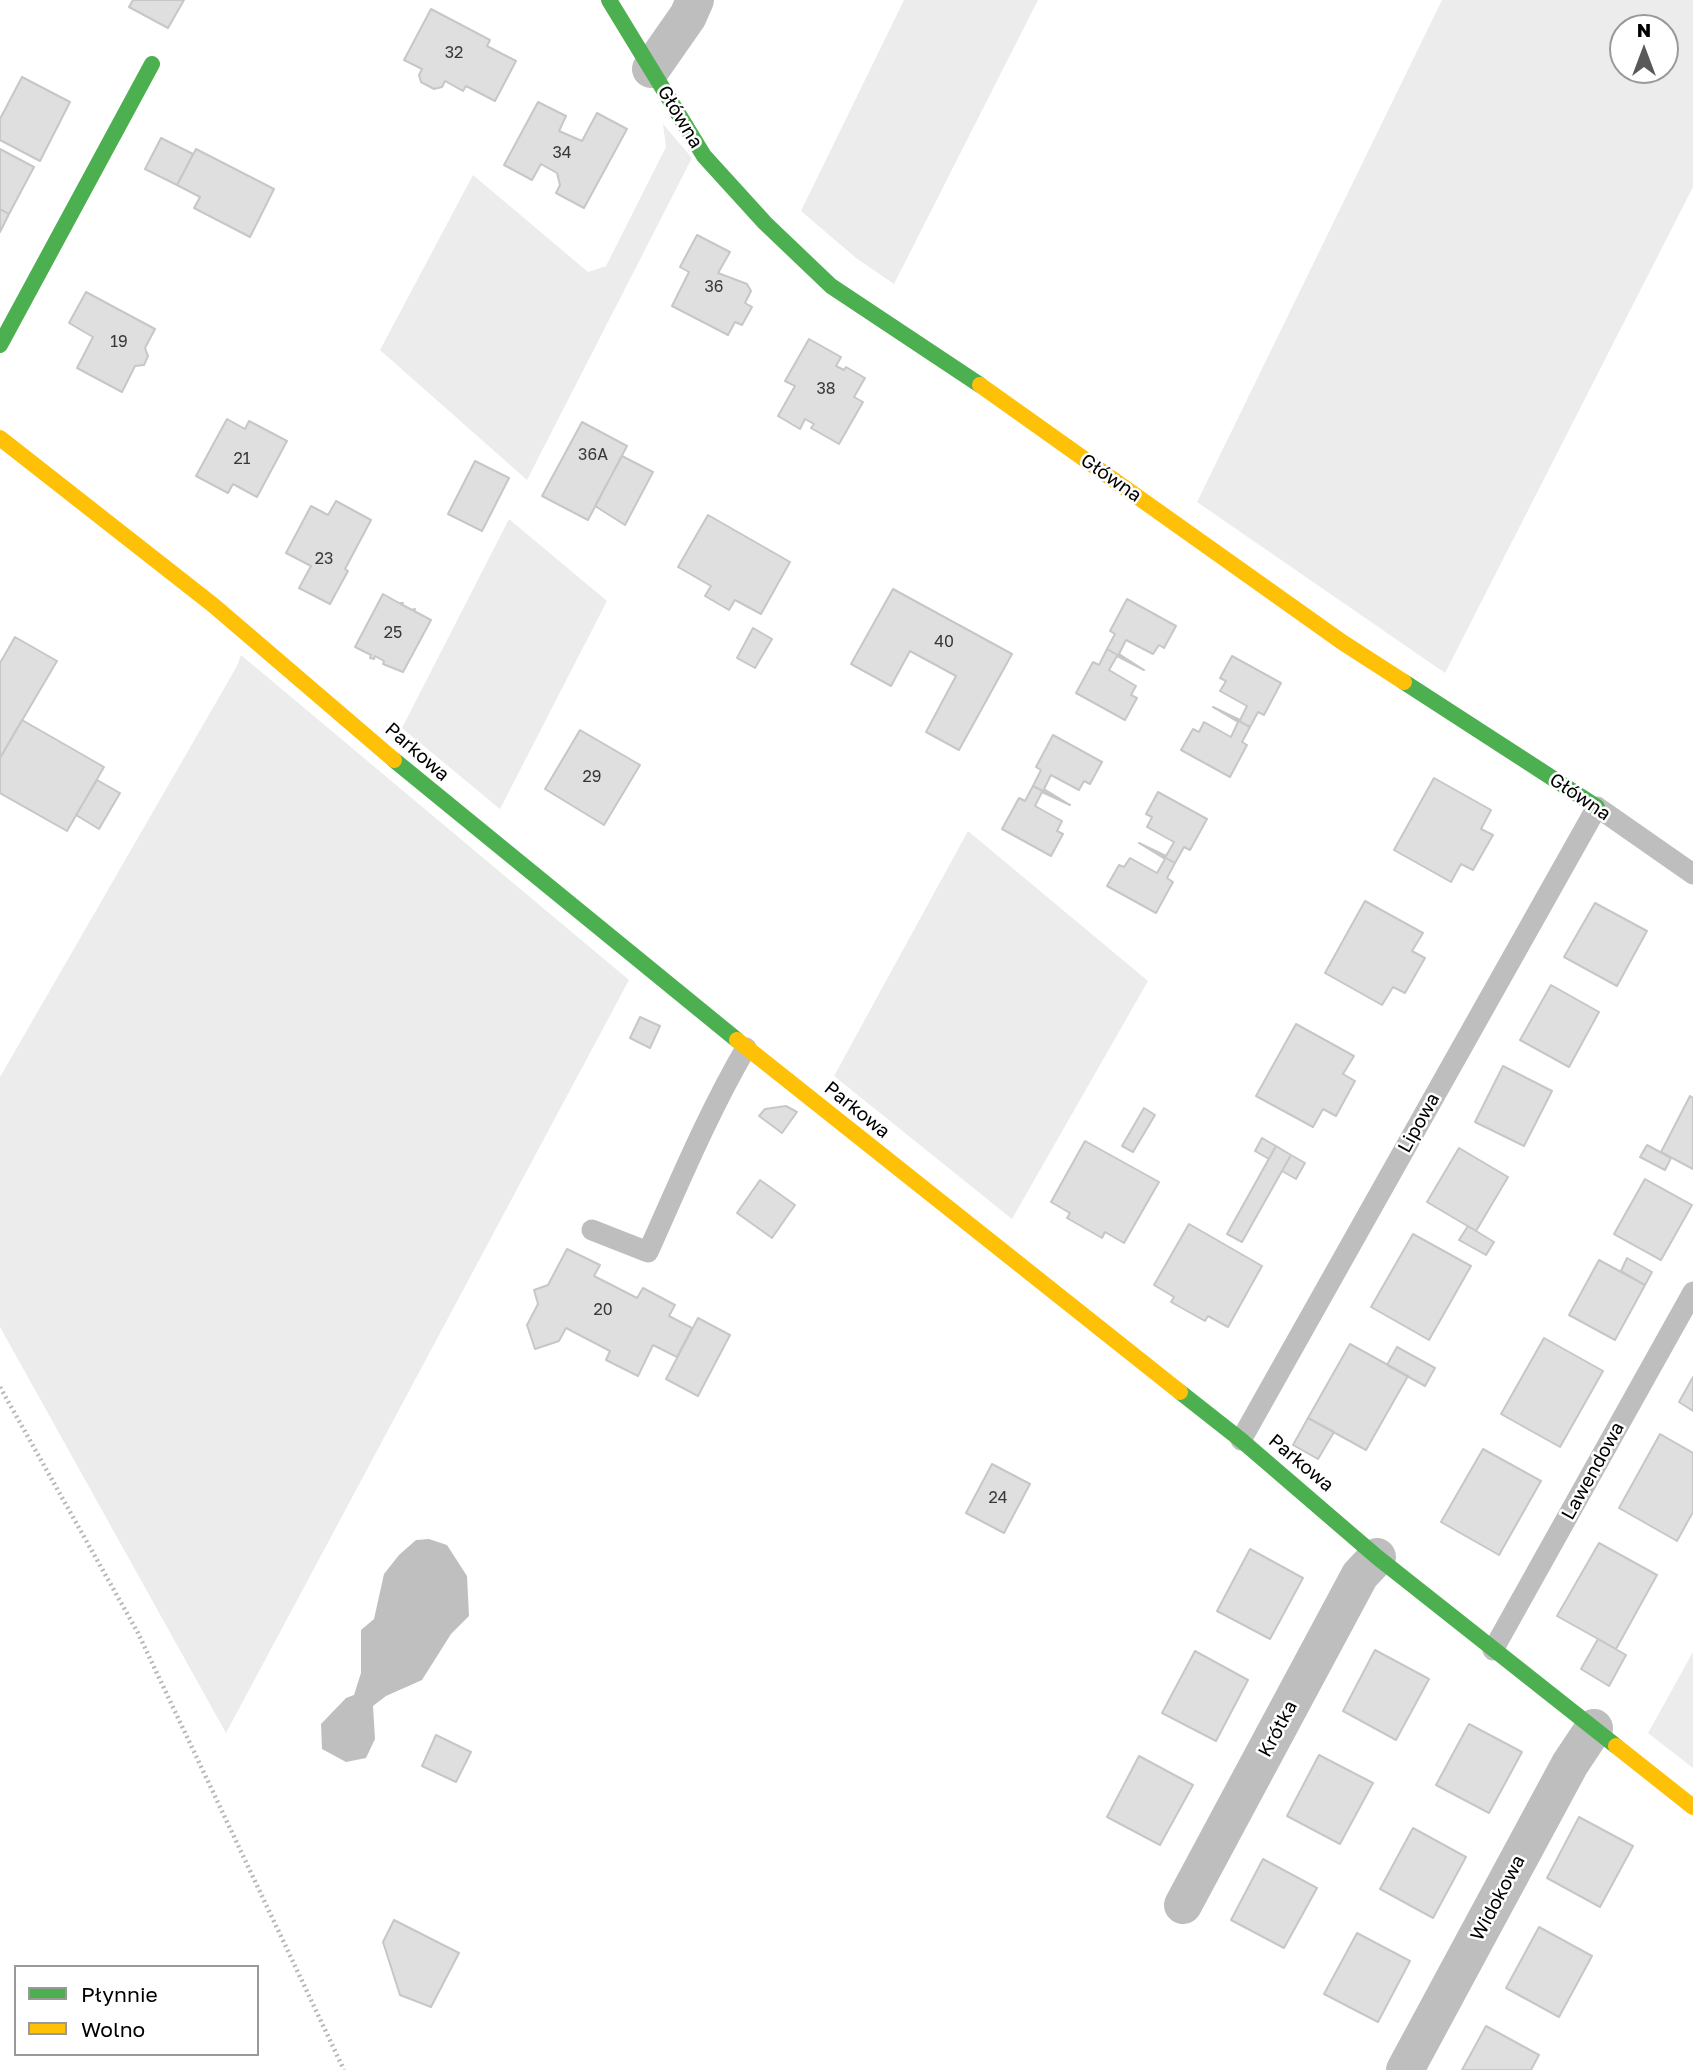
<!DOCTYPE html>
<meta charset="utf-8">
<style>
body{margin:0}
#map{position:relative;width:1693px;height:2070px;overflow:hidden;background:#fff;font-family:"Golos Text",sans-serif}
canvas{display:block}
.legend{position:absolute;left:14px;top:1965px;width:245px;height:91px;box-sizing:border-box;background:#fff;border:2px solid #999;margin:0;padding:9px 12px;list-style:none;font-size:21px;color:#000}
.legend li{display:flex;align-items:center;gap:14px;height:35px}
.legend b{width:35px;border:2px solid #999}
.north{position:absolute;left:1609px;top:14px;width:70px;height:70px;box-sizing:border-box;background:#fff;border:2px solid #999;border-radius:50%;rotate:0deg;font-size:19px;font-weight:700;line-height:28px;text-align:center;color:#000}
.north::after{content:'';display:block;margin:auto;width:24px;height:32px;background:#595959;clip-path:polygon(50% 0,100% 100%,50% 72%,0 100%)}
</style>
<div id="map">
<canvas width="1693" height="2070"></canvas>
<ul class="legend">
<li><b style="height:9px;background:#4caf50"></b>Płynnie</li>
<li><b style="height:9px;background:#ffc107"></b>Wolno</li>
</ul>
<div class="north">N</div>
</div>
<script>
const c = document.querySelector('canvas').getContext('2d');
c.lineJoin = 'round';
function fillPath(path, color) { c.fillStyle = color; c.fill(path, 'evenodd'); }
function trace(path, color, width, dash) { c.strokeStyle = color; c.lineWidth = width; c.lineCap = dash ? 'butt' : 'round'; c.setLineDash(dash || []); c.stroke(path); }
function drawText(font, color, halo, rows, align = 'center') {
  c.font = font + ' "Golos Text",sans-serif'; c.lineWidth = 5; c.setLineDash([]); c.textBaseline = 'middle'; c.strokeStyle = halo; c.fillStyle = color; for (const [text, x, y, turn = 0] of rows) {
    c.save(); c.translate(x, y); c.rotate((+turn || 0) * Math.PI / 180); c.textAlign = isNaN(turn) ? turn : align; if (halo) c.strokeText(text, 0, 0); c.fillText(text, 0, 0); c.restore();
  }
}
fillPath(new Path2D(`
 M904 0H1038L894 284 856 258 801 211Z
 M1442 0H1693V187L1445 673 1197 502ZM1623 28H1665V70H1623Z
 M663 124 692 158 527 480 380 350 473 175 588 272 606 266 666 147Z
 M509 519 607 601 500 809 402 728Z
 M241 655 629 980 226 1733 0 1327V1077L237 666Z
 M968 831 1148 981 1012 1219 834 1076Z
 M1693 1652V1768L1648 1733Z`), '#ececec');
fillPath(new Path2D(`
 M429 1539 447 1545 467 1576 469 1616 451 1634 422 1680 386 1696 373 1706 375 1739 366 1758 346 1762 322 1749 321 1724 346 1698 354 1695 361 1673V1630L374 1619 384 1574 399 1555 416 1540Z`), '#bfbfbf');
const building = new Path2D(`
 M133 0H184L168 28 129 7Z
 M431 9 490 40 487 46 516 61 495 101 466 86 463 91 445 81 442 87 434 89 421 82 419 75 422 69 404 60Z
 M22 77 70 102 40 161 0 140V119Z
 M538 102 566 116 559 131 582 141 597 113 627 129 584 208 556 193 560 185 557 173 541 164 532 180 504 165Z
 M161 138 193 154 177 185 145 169Z
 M0 149 34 167 9 214 0 209Z
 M196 149 274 189 250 237 194 208 200 197 177 185Z
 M0 209 9 214 0 232Z
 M697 235 730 252 718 273 747 284 751 291 745 303 752 307 742 325 735 322 728 335 672 306 689 272 680 267Z
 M86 292 155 329 145 348 148 356 144 365 135 366 122 392 77 368 93 337 69 323Z
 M809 339 841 357 836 366 844 370 846 367 865 378 854 397 863 402 839 444 811 428 814 424 805 419 800 429 778 416 795 386 785 381Z
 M227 419 245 429 249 421 287 441 257 497 233 484 228 493 196 476Z
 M582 422 627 446 588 520 542 496Z
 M622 456 653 472 625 525 595 506Z
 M475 461 509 478 482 531 448 514Z
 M336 501 371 520 345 569 348 571 330 604 299 588 311 566 286 553 311 506 328 515Z
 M708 515 790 562 761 614 735 600 729 610 705 596 711 586 678 567Z
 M893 589 1012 654 959 750 926 732 956 676 910 651 891 686 851 664Z
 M383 594 399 603H403L401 604 412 610 415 609 414 611 431 620 403 672 383 664 384 661 375 656 374 659 370 658 371 655 355 647Z
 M1127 599 1176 626 1164 648 1159 645 1153 654 1126 640 1119 654 1144 670 1107 649 1115 634 1110 631Z
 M753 628 772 639 755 668 737 658Z
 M15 637 57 661 0 758V663Z
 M1107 649 1144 670 1117 656 1109 670 1136 686 1131 695 1137 698 1125 720 1076 693 1093 662 1099 665Z
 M1232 656 1281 683 1264 715 1258 712 1250 727 1213 707 1240 720 1247 706 1220 691 1226 681 1220 678Z
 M1213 707 1250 727 1242 742 1247 745 1230 777 1181 750 1193 729 1199 732 1204 722 1231 737 1238 722Z
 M22 720 104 767 67 831 0 793V758Z
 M580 730 640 765 604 825 545 789Z
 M1053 735 1102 762 1090 784 1084 781 1079 790 1051 775 1044 789 1070 805 1033 786 1041 770 1036 767Z
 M1434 778 1491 810 1481 829 1493 835 1473 870 1461 864 1451 882 1394 850Z
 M97 780 120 793 99 829 76 815Z
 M1033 786 1070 805 1042 792 1035 806 1062 821 1057 831 1063 834 1051 856 1002 829 1019 798 1025 801Z
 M1158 792 1207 819 1190 850 1184 847 1175 863 1139 843 1166 856 1174 842 1147 827 1152 817 1146 814Z
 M1139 843 1175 863 1167 878 1173 882 1156 913 1107 886 1119 865 1124 867 1130 858 1157 873 1165 859Z
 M1365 901 1423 933 1412 951 1425 958 1405 993 1393 987 1382 1005 1325 973Z
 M1595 903 1647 931 1617 986 1564 957Z
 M1551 985 1599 1012 1569 1067 1520 1040Z
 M640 1017 660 1026 650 1048 630 1038Z
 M1296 1024 1354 1056 1343 1074 1355 1081 1336 1116 1323 1109 1313 1127 1256 1096Z
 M1503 1066 1552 1091 1524 1146 1475 1122Z
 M1690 1096 1693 1098V1169L1661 1152Z
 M786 1106 797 1112 782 1133 759 1116 765 1109Z
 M1144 1108 1155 1115 1133 1152 1122 1146Z
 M1262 1138 1276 1146 1269 1159 1255 1151Z
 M1085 1141 1159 1182 1124 1243 1105 1232 1102 1238 1067 1218 1070 1213 1051 1202Z
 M1647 1145 1671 1158 1665 1170 1640 1157Z
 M1276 1146 1291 1155 1242 1242 1227 1234Z
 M1459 1148 1508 1177 1476 1231 1427 1202Z
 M1291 1155 1305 1163 1296 1179 1282 1171Z
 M1645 1179 1692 1205 1661 1260 1614 1234Z
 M760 1180 795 1205 772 1238 737 1213Z
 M1189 1224 1262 1266 1228 1327 1208 1316 1205 1321 1171 1302 1174 1297 1154 1285Z
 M1468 1226 1494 1242 1486 1255 1459 1240Z
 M1413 1234 1471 1266 1429 1340 1371 1307Z
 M567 1249 600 1265 594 1276 637 1298 643 1288 675 1305 669 1316 692 1328 677 1357 653 1345 638 1376 606 1360 610 1351 566 1328 559 1341 535 1349 527 1325 538 1304 534 1290 548 1285Z
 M1627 1258 1652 1272 1645 1285 1621 1271Z
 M1599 1260 1645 1285 1615 1340 1569 1315Z
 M698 1318 730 1335 698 1396 666 1379Z
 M1544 1338 1603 1371 1560 1447 1501 1414Z
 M1350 1344 1408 1376 1366 1450 1308 1418Z
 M1397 1347 1435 1368 1425 1386 1387 1365Z
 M1693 1377V1411L1679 1402Z
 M1308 1418 1334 1432 1318 1459 1293 1445Z
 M1660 1434 1693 1453V1512L1677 1541 1619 1508Z
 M1483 1449 1541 1481 1499 1555 1441 1522Z
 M992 1464 1030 1484 1004 1533 966 1513Z
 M1599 1543 1657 1575 1616 1649 1557 1616Z
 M1250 1549 1303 1578 1270 1639 1217 1611Z
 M1598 1639 1626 1655 1609 1686 1581 1669Z
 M1375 1650 1429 1679 1396 1740 1343 1711Z
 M1195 1651 1248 1680 1216 1741 1162 1713Z
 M1469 1724 1522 1752 1489 1813 1436 1785Z
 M436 1735 471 1752 456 1782 422 1766Z
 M1319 1755 1373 1783 1340 1844 1287 1816Z
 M1139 1756 1193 1785 1160 1845 1107 1817Z
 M1579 1817 1633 1846 1600 1907 1547 1878Z
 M1413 1828 1466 1857 1433 1918 1380 1889Z
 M1263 1859 1317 1888 1284 1948 1231 1920Z
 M394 1920 459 1953 431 2007 400 1995 383 1942Z
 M1539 1927 1592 1956 1559 2017 1506 1988Z
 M1357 1933 1410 1961 1378 2022 1324 1994Z
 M1486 2026 1539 2055 1531 2070H1462Z`);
fillPath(building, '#dfdfdf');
trace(building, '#c7c7c7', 2);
trace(new Path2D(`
 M0 1387 138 1633 344 2070`), '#b9b9b9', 4.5, [2, 3.5]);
trace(new Path2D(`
 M592 1230 648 1252C679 1183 708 1113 746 1048
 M1241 1440 1597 807 1693 874
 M1493 1650 1693 1292`), '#bebebe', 21);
trace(new Path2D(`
 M651 69 688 16 695 0
 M1183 1905 1360 1575 1377 1557
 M1405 2070 1570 1764 1594 1728`), '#bebebe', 38);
trace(new Path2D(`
 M609 0 704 156 765 223 831 286 980 385
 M0 345 152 64
 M1404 682 1597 807
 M394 760 737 1040
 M1180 1392 1241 1440 1377 1557 1616 1746`), '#4caf50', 16);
trace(new Path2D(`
 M980 385 1342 642 1404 682
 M0 438 213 605 394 760
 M737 1040 1180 1392
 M1616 1746 1693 1807`), '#ffc107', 16);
drawText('16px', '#383838', null, [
 ["32",454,53],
 ["34",562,153],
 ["36",714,287],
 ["19",119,342],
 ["38",826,389],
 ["36A",593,455],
 ["21",242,459],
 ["23",324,559],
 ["25",393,633],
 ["40",944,642],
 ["29",592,777],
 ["20",603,1310],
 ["24",998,1498]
]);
drawText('19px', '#000', '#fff', [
 ["Główna",680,117,59],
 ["Główna",1111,478,35],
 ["Parkowa",417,752,41],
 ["Główna",1580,797,34],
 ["Parkowa",857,1110,39],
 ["Lipowa",1419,1123,-61],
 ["Parkowa",1301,1463,40],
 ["Lawendowa",1593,1471,-61],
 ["Krótka",1278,1729,-62],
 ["Widokowa",1498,1898,-62]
]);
</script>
